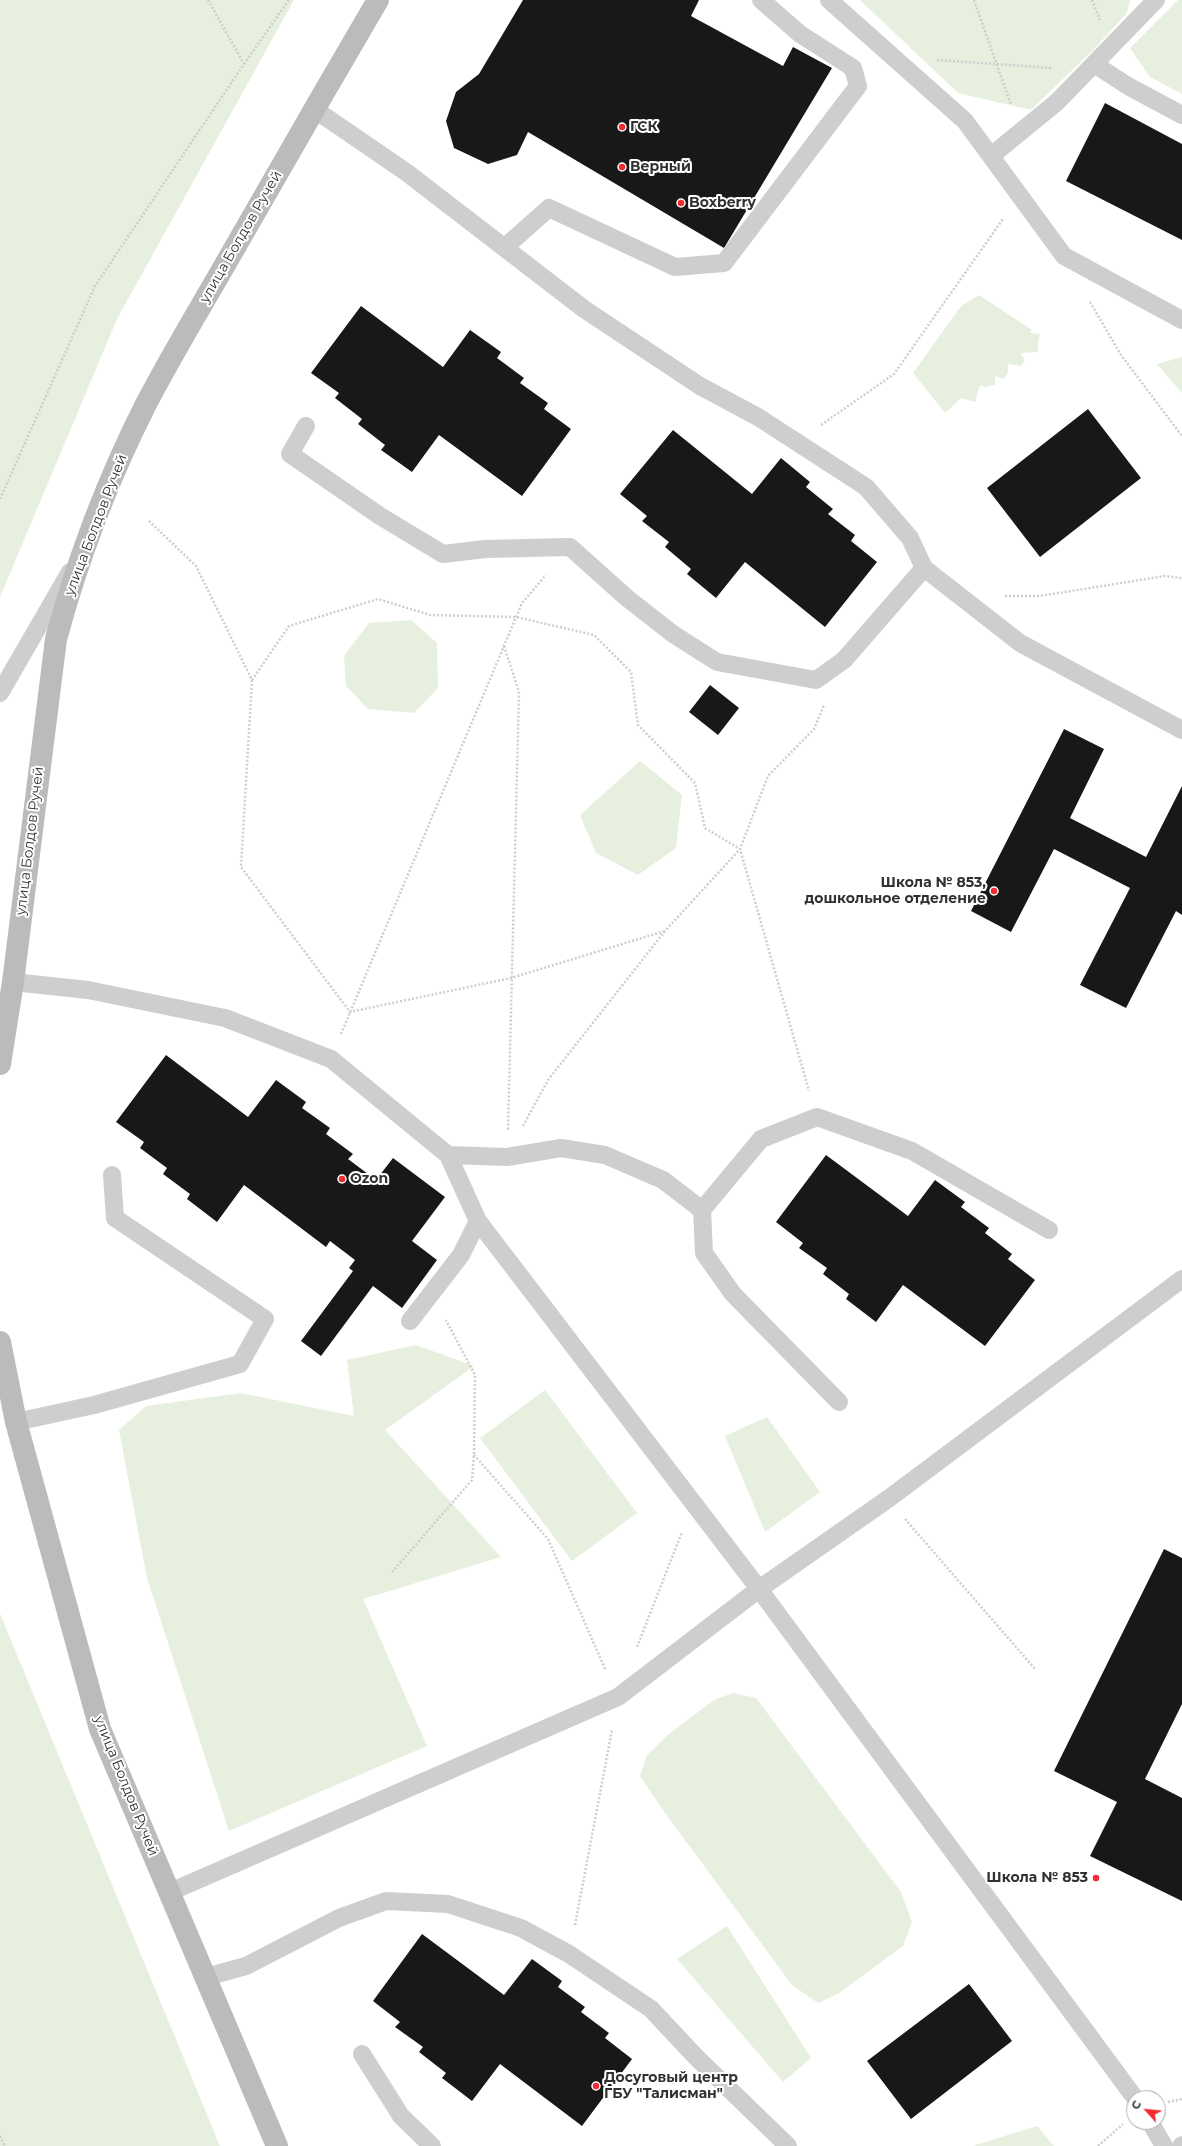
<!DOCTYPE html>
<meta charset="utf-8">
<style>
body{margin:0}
#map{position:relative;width:1182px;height:2146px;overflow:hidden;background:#fff;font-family:Montserrat,sans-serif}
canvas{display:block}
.north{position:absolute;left:1126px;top:2090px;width:40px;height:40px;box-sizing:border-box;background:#fff;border:1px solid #adadad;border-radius:50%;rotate:297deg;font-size:11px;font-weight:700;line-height:16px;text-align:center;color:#313131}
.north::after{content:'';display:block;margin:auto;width:14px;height:18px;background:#f12b31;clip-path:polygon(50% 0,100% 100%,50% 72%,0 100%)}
</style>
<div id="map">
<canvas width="1182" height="2146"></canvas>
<div class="north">С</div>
</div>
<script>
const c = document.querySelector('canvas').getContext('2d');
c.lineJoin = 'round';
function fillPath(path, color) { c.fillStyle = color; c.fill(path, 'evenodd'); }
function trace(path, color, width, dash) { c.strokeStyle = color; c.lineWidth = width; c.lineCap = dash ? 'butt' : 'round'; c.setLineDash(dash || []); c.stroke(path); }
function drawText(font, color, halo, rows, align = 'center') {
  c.font = font + ' Montserrat,sans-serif'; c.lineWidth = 4; c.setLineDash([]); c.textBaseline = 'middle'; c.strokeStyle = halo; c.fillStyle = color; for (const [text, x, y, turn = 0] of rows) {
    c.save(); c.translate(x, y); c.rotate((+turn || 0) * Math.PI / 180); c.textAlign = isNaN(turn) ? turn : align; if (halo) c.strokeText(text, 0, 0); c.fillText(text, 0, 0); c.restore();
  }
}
fillPath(new Path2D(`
 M0 0H294L117 319 0 597Z
 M860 0H1130L1127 13 1093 50 1031 110 958 93Z
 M1178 0H1182V94L1150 77 1130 48Z
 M979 295 1032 330 1030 333 1040 334 1038 342V352L1020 353 1025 360 1021 366 1008 364V372L1004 379 995 376V385L985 387 980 385 975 402 961 398 945 413 913 373 961 306Z
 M1182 357V393L1157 364Z
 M411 620 437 643 438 688 414 713 368 709 346 686 344 656 369 623Z
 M640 761 682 795 676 848 638 875 596 853 580 815Z
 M416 1345 474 1366 385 1430 501 1557 363 1599 427 1746 229 1831 147 1578 119 1430 146 1406 241 1393 354 1416 347 1360Z
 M545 1390 637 1513 572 1561 480 1438Z
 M767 1417 820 1492 765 1532 725 1436Z
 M0 1613 1 1616 220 2146H0Z
 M733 1693 756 1698 901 1892 912 1922 903 1946 839 1993 818 2003 792 1985 665 1813 640 1776 647 1755 669 1734 714 1700Z
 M727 1926 811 2058 783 2082 677 1959Z
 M1037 2126 1054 2146H972Z`), '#e7efdf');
fillPath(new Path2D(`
 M523 0H699L691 16 783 66 793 47 832 68 724 248 528 132 517 155 488 164 454 148 446 121 456 92 479 74Z
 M1105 103 1182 144V240L1066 181Z
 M361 306 443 367 470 330 501 352 497 358 524 378 520 383 548 403 544 409 571 429 522 496 439 435 412 472 381 450 385 445 358 424 362 419 335 398 339 393 311 373Z
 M1088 409 1141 478 1040 557 987 488Z
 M673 430 752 494 781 458 810 482 806 487 833 509 828 514 855 535 851 541 877 562 825 627 745 562 716 598 687 574 691 569 665 547 669 542 642 521 647 516 620 494Z
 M710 685 739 708 718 735 689 712Z
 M1064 729 1104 749 1070 818 1146 857 1182 786V915L1176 911 1126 1008 1080 985 1130 888 1054 849 1011 932 971 911Z
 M166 1055 248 1117 276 1080 306 1102 302 1108 330 1128 326 1134 353 1154 348 1159 376 1180 393 1158 445 1197 412 1241 437 1260 402 1308 373 1286 321 1356 301 1341 353 1271 349 1268 355 1260 330 1241 326 1247 244 1185 217 1222 187 1199 190 1194 163 1174 167 1168 140 1148 144 1142 116 1122Z
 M826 1155 908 1216 935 1180 965 1202 961 1207 989 1228 985 1233 1012 1254 1008 1259 1035 1280 985 1346 903 1285 876 1322 846 1299 849 1294 823 1274 827 1268 799 1248 803 1243 776 1222Z
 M1164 1549 1182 1558V1704L1145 1779 1182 1798V1901L1090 1856 1117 1802 1054 1771Z
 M422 1934 504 1995 532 1959 562 1981 558 1987 585 2007 581 2012 609 2033 605 2038 632 2059 582 2126 500 2064 472 2101 442 2078 446 2073 419 2052 423 2047 395 2027 400 2022 373 2001Z
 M969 1984 1012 2041 911 2119 867 2061Z`), '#181818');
trace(new Path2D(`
 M974 0 1011 105
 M1092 0 1100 20
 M937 60 1052 68
 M244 64 289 0
 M1090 302 1121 355 1182 436
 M821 425 894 374 1003 219
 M0 499 95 286 244 64 208 0
 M149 521 196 566 252 680 241 867 350 1012 511 978 665 931
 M1005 596H1040L1165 576 1182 578
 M504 646 519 692 508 1130
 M252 680 289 626 378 599 430 615 516 617 594 635 631 672 638 725 695 783 705 828 740 849 809 1091
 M341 1034 522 603 546 575
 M523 1126 548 1080 665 931 740 849 768 776 814 729 824 705
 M474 1455 548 1539 606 1671
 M905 1519 1035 1669
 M392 1572 472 1480 474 1455 475 1375 446 1320
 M637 1647 682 1532
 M575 1925 612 1730
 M1168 2102 1182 2099
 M0 2136 5 2146
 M1098 2146 1123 2124`), '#cecece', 2.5, [2, 2]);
trace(new Path2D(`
 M829 0 965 121 1064 256 1182 320
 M1094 64 1128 86 1182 115
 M991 156 1057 102 1156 0
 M505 247 549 208 675 267 724 263 858 86 853 68 800 34 761 0
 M306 426 290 454 380 516 443 554 485 549 570 547 627 598 673 634 717 662 816 680 844 660 924 568 910 538 866 487 758 417 700 386 584 309 406 172 314 109
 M924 568 1020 643 1182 730
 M0 693 70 572
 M13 982 88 990 225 1018 331 1059 448 1155 507 1157 561 1148 605 1155 663 1180 702 1210
 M478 1221 759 1589 1135 2098
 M410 1321 461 1255 478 1221 448 1155
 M839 1402 733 1294 704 1253 702 1210 761 1139 817 1117 912 1151 1049 1230
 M16 1422 94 1405 240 1364 265 1319 115 1218 112 1175
 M170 1892 618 1697 759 1589 888 1499 1182 1279
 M206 1977 246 1966 339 1918 386 1901 448 1904 521 1928 569 1954 651 2009 695 2056 788 2146
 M362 2054 401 2116 432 2146
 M1150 2122 1164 2146
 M1181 2146 1182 2145`), '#cecece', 18);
trace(new Path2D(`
 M0 1064 13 982 56 639C78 558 108 479 146 404 172 354 202 305 230 256 279 170 328 85 378 0
 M0 1342 16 1422 100 1729 277 2146`), '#bbb', 22);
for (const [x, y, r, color] of [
 [622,127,4,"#f12b31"],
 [622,167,4,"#f12b31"],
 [681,203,4,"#f12b31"],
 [994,891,4,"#f12b31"],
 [342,1179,4,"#f12b31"],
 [1096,1878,4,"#f12b31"],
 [596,2086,4,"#f12b31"]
]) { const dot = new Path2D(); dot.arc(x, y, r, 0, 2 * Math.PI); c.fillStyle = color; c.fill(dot); trace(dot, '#fff', 1.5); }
drawText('bold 14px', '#313131', '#fff', [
 ["ГСК",630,127],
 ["Верный",630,167],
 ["Boxberry",689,203],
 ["Школа № 853,",986,883,"right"],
 ["дошкольное отделение",986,899,"right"],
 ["Ozon",350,1179],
 ["Школа № 853",1088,1878,"right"],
 ["Досуговый центр",604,2078],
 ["ГБУ \"Талисман\"",604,2094]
], 'left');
drawText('14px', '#313131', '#fff', [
 ["улица Болдов Ручей",241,237,-60],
 ["улица Болдов Ручей",96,525,-69],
 ["улица Болдов Ручей",30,841,-83],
 ["улица Болдов Ручей",126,1786,68]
]);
</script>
